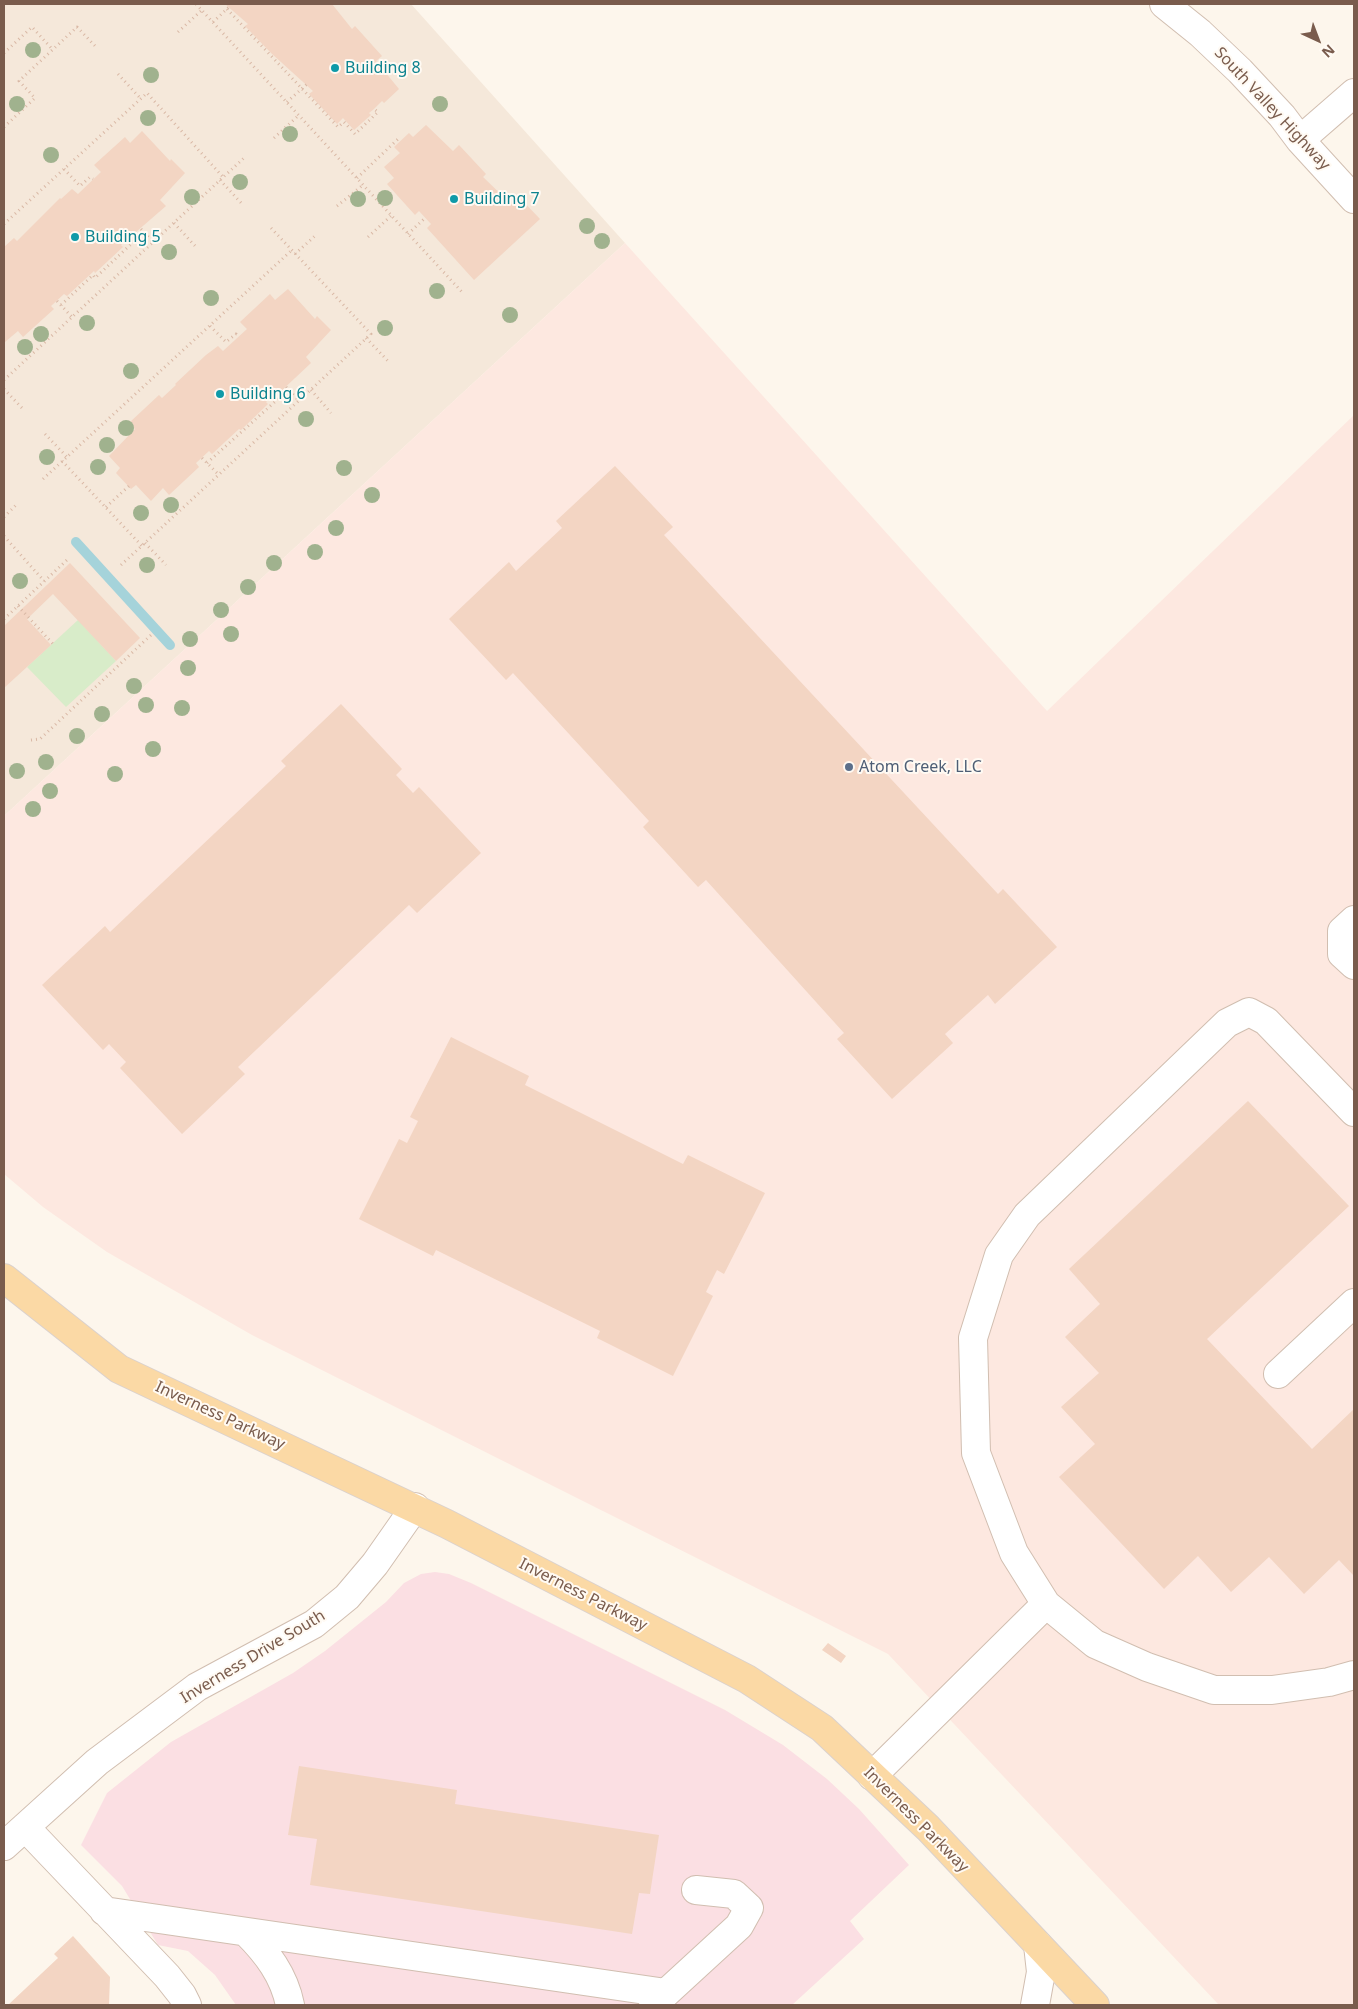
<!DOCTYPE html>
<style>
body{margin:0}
#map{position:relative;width:1358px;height:2009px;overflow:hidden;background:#fdf6ec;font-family:"Noto Sans",sans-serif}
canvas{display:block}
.frame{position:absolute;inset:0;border:5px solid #7a5c4d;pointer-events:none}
.north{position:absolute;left:1293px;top:15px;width:50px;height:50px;-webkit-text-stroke:4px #fffaf3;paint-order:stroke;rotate:137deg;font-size:14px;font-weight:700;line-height:20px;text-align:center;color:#7a5c4d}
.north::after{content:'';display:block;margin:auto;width:18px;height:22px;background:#7a5c4d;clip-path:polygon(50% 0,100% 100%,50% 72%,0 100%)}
</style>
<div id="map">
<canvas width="1358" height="2009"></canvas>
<div class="frame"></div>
<div class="north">N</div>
</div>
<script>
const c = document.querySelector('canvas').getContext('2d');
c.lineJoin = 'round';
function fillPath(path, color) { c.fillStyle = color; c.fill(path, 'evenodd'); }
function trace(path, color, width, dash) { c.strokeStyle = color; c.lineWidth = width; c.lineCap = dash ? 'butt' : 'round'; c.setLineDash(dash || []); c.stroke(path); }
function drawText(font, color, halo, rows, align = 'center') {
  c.font = font + ' "Noto Sans",sans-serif'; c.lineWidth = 4; c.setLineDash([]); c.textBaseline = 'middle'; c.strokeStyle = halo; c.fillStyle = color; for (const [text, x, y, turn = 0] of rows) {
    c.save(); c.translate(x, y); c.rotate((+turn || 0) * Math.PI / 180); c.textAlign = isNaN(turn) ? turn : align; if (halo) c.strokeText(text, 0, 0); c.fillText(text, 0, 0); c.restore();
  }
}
fillPath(new Path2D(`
 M4 4H411L625 243 4 816Z`), '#f5e8da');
fillPath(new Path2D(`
 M625 243 1047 711 1354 415V2005H1219L888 1654 252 1335 107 1252 43 1207 4 1174V816Z`), '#fde8e0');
fillPath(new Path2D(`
 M435 1572 449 1574 471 1583 725 1710 783 1745 827 1779 859 1809 909 1865 850 1921 864 1939 792 2005H236L215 1975 188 1951 158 1945 122 1886 81 1845 107 1793 171 1742 293 1673 325 1651 386 1602 404 1583 421 1574Z`), '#fbdfe3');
fillPath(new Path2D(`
 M78 620 116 661 66 707 27 667Z`), '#d8ecc9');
trace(new Path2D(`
 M76 542 170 645`), '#a5d3da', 10);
fillPath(new Path2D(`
 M225 4H332L352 29 355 26 382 56 376 61 399 89 384 103 382 101 374 109 369 113 371 115 354 130 343 118 337 124 309 94 313 91 271 53 245 26 248 24Z
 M426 125 453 151 459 145 486 174 483 177 510 203 518 196 540 219 474 280 427 228 431 224 419 211 415 215 387 184 394 178 384 167 400 153 394 147 409 133 413 137Z
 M142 131 170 161 171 159 185 173 160 200 166 206 121 245 123 247 95 273 94 271 67 296 64 294 51 306 54 309 23 337 18 331 5 342 4 247 14 238 17 241 60 198 61 199 72 189 78 194 101 172 94 165 125 137 130 143Z
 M288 289 315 319 317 316 331 330 306 357 311 363 278 394 276 392 266 402 268 404 241 430 239 429 212 454 209 451 196 463 199 467 169 495 163 488 151 501 136 485 131 489 116 473 120 468 109 456 135 429 129 423 159 395 162 398 176 385 175 384 206 355 218 346 223 351 247 329 240 322 270 294 275 300Z
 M615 466 673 527 664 535 998 894 1003 889 1057 947 995 1004 988 995 945 1034 953 1043 892 1099 837 1039 844 1033 706 880 698 887 643 827 649 821 513 673 506 680 449 619 509 562 516 571 562 528 556 521Z
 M70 563 140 638 116 661 53 594 27 619 51 645 4 688V626Z
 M341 704 402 769 396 775 413 793 419 787 481 853 417 913 409 905 238 1067 245 1074 182 1134 120 1068 126 1062 109 1044 103 1050 42 985 105 926 110 932 286 766 281 761Z
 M451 1037 529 1076 525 1085 683 1164 688 1155 765 1193 724 1274 717 1270 706 1292 713 1296 673 1376 597 1338 600 1331 436 1250 433 1256 359 1219 399 1139 407 1143 418 1121 410 1117Z
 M1248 1101 1349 1206 1207 1339 1312 1449 1354 1409V1576L1339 1560 1304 1594 1269 1557 1231 1592 1198 1556 1164 1589 1059 1477 1095 1444 1061 1407 1099 1373 1065 1337 1100 1304 1069 1269Z
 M828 1643 846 1656 841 1663 822 1650Z
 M299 1766 457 1790 455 1804 659 1835 650 1894 639 1893 632 1934 310 1885 317 1839 288 1835Z
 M73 1936 110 1977 109 2005H8L58 1958 54 1954Z`), '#f3d5c3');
const minor = new Path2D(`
 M1164 4 1200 33 1240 71 1282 116 1300 140 1354 199
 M1300 140 1354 93
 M1354 920 1342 931V954L1354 965
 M1278 1374 1354 1303
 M1046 1604 1095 1644 1147 1667 1214 1690H1272L1329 1682 1354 1675
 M872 1776 1046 1604 1014 1553 976 1453 973 1338 999 1255 1027 1215 1227 1023 1249 1012 1266 1021 1354 1112
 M25 1827 167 1976 182 1995 187 2005
 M4 1846 97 1762 197 1687 314 1624 347 1597 375 1564 415 1507
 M104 1911 666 1993 653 2005
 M246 1932C267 1953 284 1975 290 2005
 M666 1993 739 1926 749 1908 734 1894 696 1890
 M1035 2005 1041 1972 1038 1945`);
const major = new Path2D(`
 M4 1278 119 1369 447 1524 747 1679 822 1728 928 1828 1095 2005`);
trace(minor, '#d1beb0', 30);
trace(major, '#dad1cd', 30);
trace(new Path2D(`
 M196 4 462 292
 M227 9 338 127 344 122 355 134 378 112 374 109
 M213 22 229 7
 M178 32 201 11
 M4 53 32 27 53 50
 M118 74 141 99
 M287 102 307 84
 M4 127 35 98 19 81 77 27 97 48
 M274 138 299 115
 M64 169 80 186 90 177 93 179
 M357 178 398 139
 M220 180 243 205
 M337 206 363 185
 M174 223 196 247
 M4 224 147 93 223 177
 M141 229 153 242
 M408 234 425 218
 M368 237 392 215
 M295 254 316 235
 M57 301 72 317
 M61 305 93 275 95 278 144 232
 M210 326 226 342 236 334 238 337
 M366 338 388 361
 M4 380 245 157
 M286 387 299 401
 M4 389 22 408
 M311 390 331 413
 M45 434 67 457
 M202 458 219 475
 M62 461 142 546
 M207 463 288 390
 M43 479 292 250
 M106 507 129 486
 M4 517 17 504
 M4 536 44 581
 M145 543 166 565
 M121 565 371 334 271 228
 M18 606 53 644
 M4 619 68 559
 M31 740 40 739 151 635`), '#d9b8a5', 3, [1, 4]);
trace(minor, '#fff', 28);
trace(major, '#fbd9a5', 28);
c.fillStyle = '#a0b28e';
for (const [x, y] of [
 [33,50],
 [151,75],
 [17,104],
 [440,104],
 [148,118],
 [290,134],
 [51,155],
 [240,182],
 [192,197],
 [385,198],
 [358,199],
 [587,226],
 [602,241],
 [169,252],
 [437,291],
 [211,298],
 [510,315],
 [87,323],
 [385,328],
 [41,334],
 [25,347],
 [131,371],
 [306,419],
 [126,428],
 [107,445],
 [47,457],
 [98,467],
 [344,468],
 [372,495],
 [171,505],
 [141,513],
 [336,528],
 [315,552],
 [274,563],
 [147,565],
 [20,581],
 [248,587],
 [221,610],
 [231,634],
 [190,639],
 [188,668],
 [134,686],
 [146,705],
 [182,708],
 [102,714],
 [77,736],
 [153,749],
 [46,762],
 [17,771],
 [115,774],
 [50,791],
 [33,809]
]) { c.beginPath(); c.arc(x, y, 8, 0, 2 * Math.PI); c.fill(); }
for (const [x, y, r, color] of [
 [335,68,5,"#0f9aa8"],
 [454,199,5,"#0f9aa8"],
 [75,237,5,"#0f9aa8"],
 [220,394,5,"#0f9aa8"],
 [849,767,5,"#5c6f8a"]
]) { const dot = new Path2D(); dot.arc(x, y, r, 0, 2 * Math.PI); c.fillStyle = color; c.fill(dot); trace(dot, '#fffaf3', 2); }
drawText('16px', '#0d838f', '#fffaf3', [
 ["Building 8",345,68],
 ["Building 7",464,199],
 ["Building 5",85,237],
 ["Building 6",230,394]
], 'left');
drawText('16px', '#7a5c4d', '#fffaf3', [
 ["South Valley Highway",1272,109,47],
 ["Inverness Parkway",220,1416,25],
 ["Inverness Parkway",583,1595,27],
 ["Inverness Drive South",253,1657,-31],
 ["Inverness Parkway",916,1820,45]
]);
drawText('16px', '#4e5e75', '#fffaf3', [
 ["Atom Creek, LLC",859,767]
], 'left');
</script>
